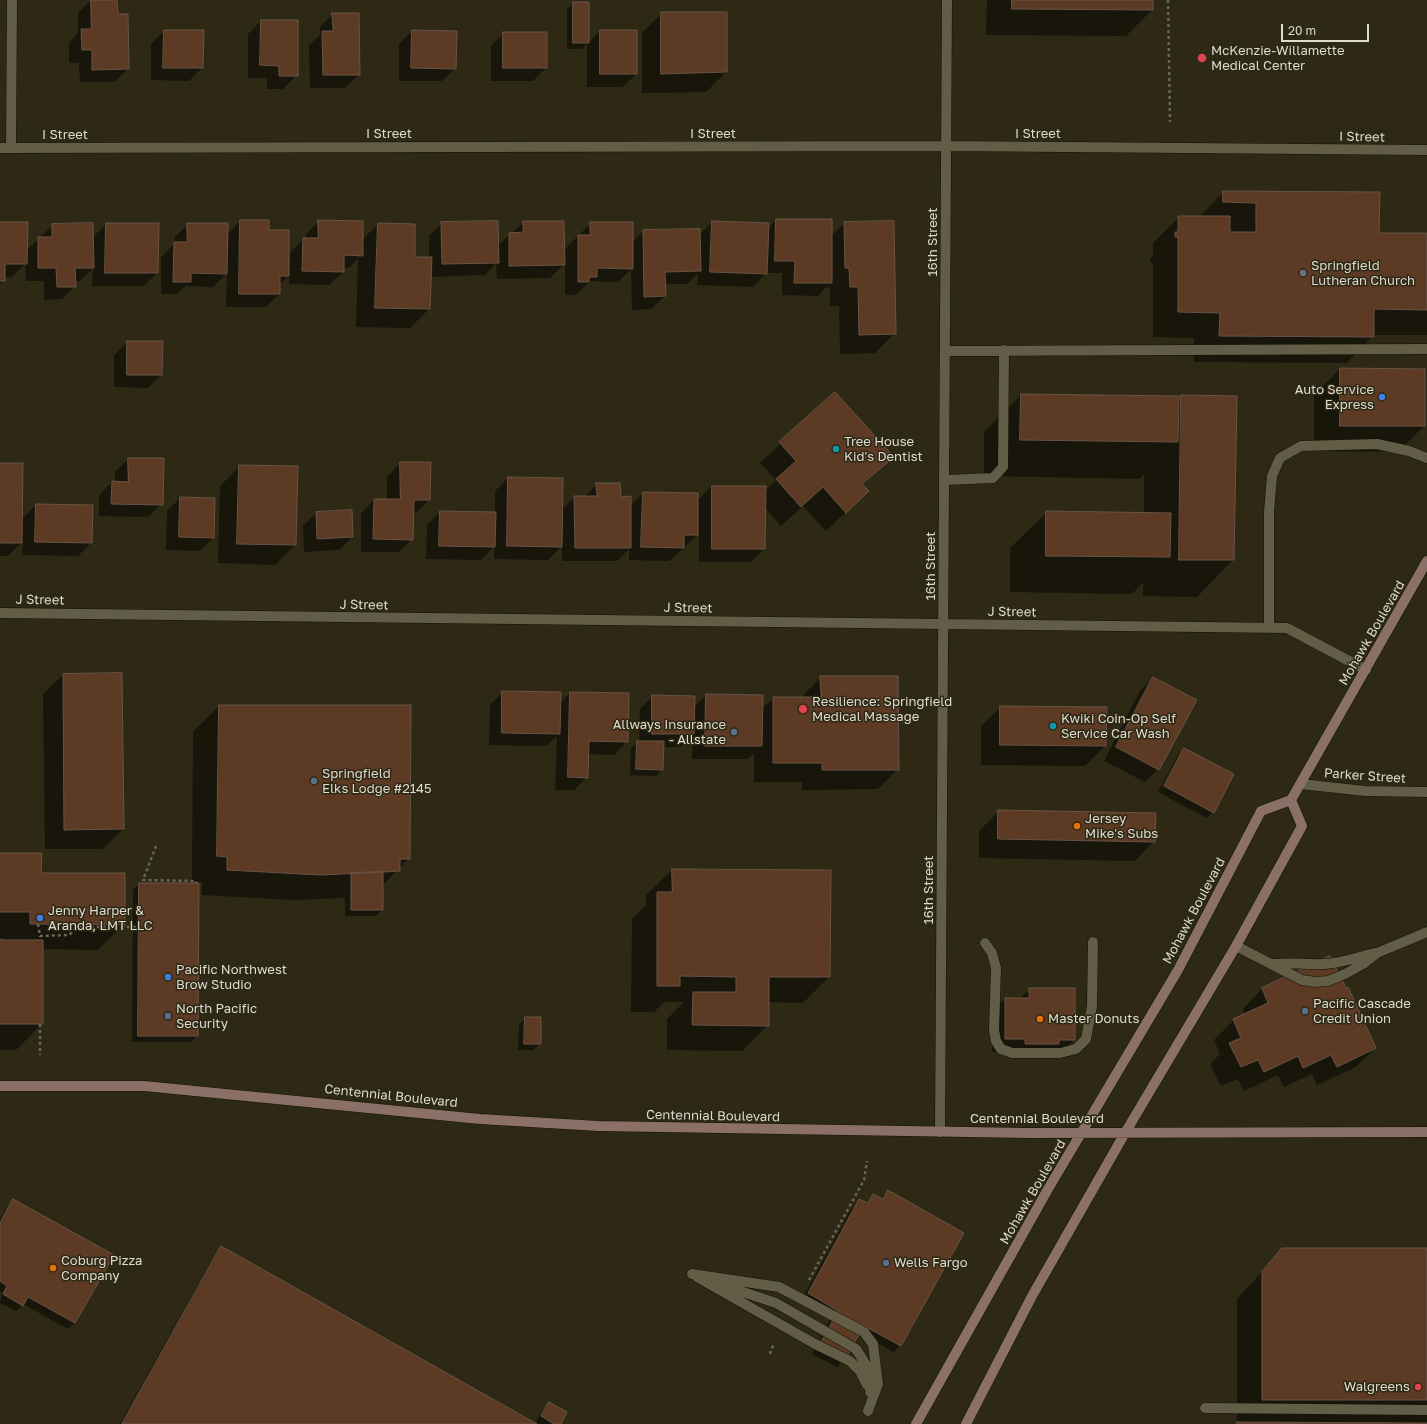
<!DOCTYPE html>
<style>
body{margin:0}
#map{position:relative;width:1427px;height:1424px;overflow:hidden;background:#2d2915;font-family:"Golos Text",sans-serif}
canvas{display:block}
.scale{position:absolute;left:1281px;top:24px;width:88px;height:18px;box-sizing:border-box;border:2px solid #dedbcf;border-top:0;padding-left:5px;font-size:12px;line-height:14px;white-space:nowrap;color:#dedbcf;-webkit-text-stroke:3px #2d2915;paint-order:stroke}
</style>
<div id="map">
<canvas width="1427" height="1424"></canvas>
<div class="scale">20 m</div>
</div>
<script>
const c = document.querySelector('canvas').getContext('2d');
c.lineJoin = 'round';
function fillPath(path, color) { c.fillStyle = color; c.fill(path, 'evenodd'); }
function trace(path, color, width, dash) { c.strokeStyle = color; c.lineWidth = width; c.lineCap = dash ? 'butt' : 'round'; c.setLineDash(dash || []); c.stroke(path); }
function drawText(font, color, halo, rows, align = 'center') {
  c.font = font + ' "Golos Text",sans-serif'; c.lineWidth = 3; c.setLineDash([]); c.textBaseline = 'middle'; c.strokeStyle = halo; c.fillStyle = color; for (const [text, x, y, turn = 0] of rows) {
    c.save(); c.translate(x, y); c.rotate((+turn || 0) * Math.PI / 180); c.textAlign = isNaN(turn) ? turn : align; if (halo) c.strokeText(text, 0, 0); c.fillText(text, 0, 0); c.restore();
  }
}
fillPath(new Path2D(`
 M91 0 117 15 128 69 114 82H80L79 63H69V43L78 33V13Z
 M987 0H1152V10L1126 36 986 35Z
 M573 3 588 43 600 31 636 74 623 87H587V44L582 49H567V10Z
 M662 13H726V72L706 92 642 93V33Z
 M333 14 359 75 345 88H310L309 45 320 35V27Z
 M261 21 297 75 283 89H267V78H248V34Z
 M164 31 202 68 189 81 151 80V44Z
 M412 31 455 68 442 81H399V44Z
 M504 33 546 68 533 81H491V46Z
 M1224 192 1378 234H1427V335H1373L1347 363 1194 362V338L1153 337V263H1150V259L1153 256V243L1179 217H1199Z
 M776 220 831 236 845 223 895 333 875 353 840 354 839 306H830V287H826L818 296 782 295V273H766L753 287 697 285 698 273 687 284H664L665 296 651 309 632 310 631 269 618 282 591 281 575 295H565V263L550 278 497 279 496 263 485 275 430 277 429 309 410 328 356 327 358 259 349 268H343V272L329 285 289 284 290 253 303 239H306V234L319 221 362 240 378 224 414 258H429V236L442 223 497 246 524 222 563 251 591 223 632 242 643 231 699 235 712 222 768 228Z
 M240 221 268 231 289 275 279 285V294L266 307H226L227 273 213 287 185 286 177 294H161V257L175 243V237L188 224 227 235Z
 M0 223 26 251 53 225 92 238 106 224 157 273 144 286H92L93 268 80 281H75V286L62 299 44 300V281H26L25 264 12 277H4V280L0 284Z
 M128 342 161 375 148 388 114 387V355Z
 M1340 369 1424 370V426L1398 452 1314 451V395Z
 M835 393 892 456 862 485 868 491 826 531 803 506 781 526 765 508 764 549 751 562H699V526H697V535L669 561 629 560V549L617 561H562V546L548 560 494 559V546L481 560 426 559 427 525 440 512 495 513V491L508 478 561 510 575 497H584L597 484 630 506 643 493 697 494V501L712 486 765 491 776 480 760 463Z
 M1021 395 1178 400 1182 396 1233 560 1197 597 1143 596V583L1132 594 1010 592V548L1047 512 1144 513V474L1140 479 984 476V432Z
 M128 459 162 504 148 517 99 516V495L112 482H115V472Z
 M400 463 429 500 416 513H413L412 539 399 552H361V513L374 500H387V477Z
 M0 464 22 519 36 505 91 543 78 556 22 555 23 541 8 556H0Z
 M240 466 297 467 295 545 275 565 218 563 220 486Z
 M180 498 213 538 200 551 166 550 167 511Z
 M316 513 352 537 339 550 304 552 303 526Z
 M63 675 123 829 103 849H45L43 694Z
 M821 677 898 769 878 789 802 790V782H754V753L748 759H692L693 734 680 747H663L662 769 656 776 630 775 631 748 639 742 640 709 653 696 693 708 706 695 761 710 773 698H801Z
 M1153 678 1158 769 1145 782 1104 761 1140 691Z
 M503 692 560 703 570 693 627 741 614 755 587 754V777L574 790H555L557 736 546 746 489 745 490 705Z
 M219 706H410L409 858 382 886V910L376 916H345V898L294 900 202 895V882H198L197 1036 191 1042H132L133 890 139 884H197V882H192L193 732Z
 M1001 707 1105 746 1085 766 981 765V726Z
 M1184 749 1213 812 1207 818 1158 792 1178 755Z
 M999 811 1154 841 1135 861 979 858V831Z
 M0 854 40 874 124 924 98 950 42 949V1024L16 1050H0V941H4V938H0Z
 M672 870 829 977 803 1003 768 1002V1025L742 1051 667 1050V1019L684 1002H664L654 1012H631L632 919 646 905V895Z
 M1330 957 1375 1048 1356 1067 1317 1085 1312 1074 1284 1087 1278 1075 1244 1091 1238 1079 1221 1086 1210 1064 1220 1054 1214 1040 1234 1020 1245 1015 1243 1009 1262 989Z
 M1030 989 1074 1040 1061 1053 992 1052V1012L1005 999H1019Z
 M525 1018 540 1044 533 1050H518L519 1025Z
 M888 1192 900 1345 894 1352 859 1333 843 1361 837 1367 812 1354 832 1317 802 1299 853 1206 860 1200 867 1203 874 1195 881 1199Z
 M13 1200 112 1255 74 1323 68 1329 23 1304 16 1311 0 1303 2 1292 0 1291V1219L7 1207Z
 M221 1248 534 1424 543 1410 549 1403 560 1424H120L215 1254Z
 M1283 1249H1427V1424H1237V1299Z`), '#0007');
const building = new Path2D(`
 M91 0H117L118 14H128L129 69 92 70V50H82L81 29H91Z
 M1012 0H1153V10L1012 9Z
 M573 2H589V43H573Z
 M661 12H727V72L661 74Z
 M332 13H359L360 75H323L322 31H333Z
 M261 20H298V76H279V66L260 65Z
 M164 30H204L203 68H163Z
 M412 30 457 31 456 69 411 68Z
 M600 30H637V74H600Z
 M503 32H547V68H503Z
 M1223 191 1380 192 1379 233H1427V310L1374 309V337L1219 336 1220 313 1178 312V237H1175V232H1178V216H1230V232H1256V203L1223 202Z
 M776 219H832V283H794L795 261H775Z
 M240 220H269V230H289V276H280V294H239Z
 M318 220 363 221V256L344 255V272L302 271 303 238H318Z
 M498 221 499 263 442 264 441 222Z
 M523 221H564L565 265 509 266V233L523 232Z
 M712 221 769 223 767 274 710 272Z
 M894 221 896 334 859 335 858 287H850L849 268H845L844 222Z
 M0 222H28L27 264H5V281H0Z
 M590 222H633V269L597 268V277H589V282H578V235H590Z
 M93 223 94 268H75L76 287H57L56 268H38V237H52V224Z
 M106 223H159L158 273H105Z
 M187 223H228L227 274 191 273V282H173L174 242H187Z
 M378 223 415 224V257H432L430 309 375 308Z
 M700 229 701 271 665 272 666 296 644 297 643 230Z
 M127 341H163L162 375H127Z
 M1340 368 1425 369V426H1340Z
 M835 392 894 457 862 484 869 491 846 513 823 487 801 507 776 479 796 461 779 442Z
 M1021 394 1179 396 1178 442 1020 440Z
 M1181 395 1237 396 1234 560H1179Z
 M128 458H164L163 505 111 504 112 481 128 482Z
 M400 462H431L430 500H414L413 540 373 539 374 499H400Z
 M0 463H23L22 543H0Z
 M239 465 298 466 296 545 237 544Z
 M508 477 563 478 562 547 507 546Z
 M596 483H620L621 497 631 496V548H575L574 496H597Z
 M712 486H766L765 549H712Z
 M643 492 698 493V535H684V548L641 547Z
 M180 497 215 498 214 538 179 537Z
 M36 504 93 505 92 543 35 542Z
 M352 510 353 537 317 539 316 512Z
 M440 511 496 512 495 547 439 546Z
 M1046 511 1171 513 1170 557 1046 556Z
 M122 673 124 829 64 830 63 674Z
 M820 676H898L899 770H822V763H773V697H821Z
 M1153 677 1197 700 1159 770 1116 747Z
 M502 691 561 692 560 734 502 733Z
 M570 692 629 693 628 742 589 741 588 778 568 777Z
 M706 694 763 695 762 746H705Z
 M652 695 695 696 694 734H652Z
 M219 705H411L410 859H400V871L383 872 321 875 227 870V857L217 856Z
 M1000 706 1107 707 1106 746 1000 745Z
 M637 741H664L663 770 636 769Z
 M1184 748 1234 774 1214 813 1164 786Z
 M998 810 1156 813 1155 842 998 839Z
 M0 853H42L41 873H125V925L30 924V912H0Z
 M672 869 831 870 830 977H769V1026L692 1025 693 992H736V977L680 976V986H657V892H672Z
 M383 872V910H351V873Z
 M139 883H199L198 1036H138Z
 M0 940H43V1024H0Z
 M1330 956 1346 988 1348 987 1376 1048 1337 1067 1331 1055 1303 1068 1298 1056 1264 1072 1258 1060 1241 1067 1229 1043 1241 1038 1233 1019 1268 1003 1262 988Z
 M1029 988H1075V1040H1059V1044H1025V1039H1005V998H1029Z
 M525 1017H541V1044H524Z
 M888 1190 964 1233 901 1346 864 1326 844 1361 818 1347 838 1311 808 1293 859 1199 868 1203 873 1194 883 1199Z
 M13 1199 114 1255 75 1323 28 1297 23 1306 3 1294 7 1286 0 1281V1223Z
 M221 1246 537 1424H122Z
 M1282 1248H1427V1400H1262V1272Z
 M549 1402 567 1412 561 1424H554L541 1416Z
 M1237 1422 1427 1423V1424H1237Z`);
fillPath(building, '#5c3a23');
trace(building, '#685447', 1);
const lane = new Path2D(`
 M945 351 1427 349
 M945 480 993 478 1003 467 1004 350
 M1269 627V512L1272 476 1280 458 1301 446 1377 444 1409 451 1427 458
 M985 943 992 953 996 968 994 1030 996 1041 1001 1049 1012 1053H1060L1076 1049 1086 1039 1092 1006 1093 942
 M1236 946 1302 980 1315 982 1328 981 1345 974 1363 964 1377 953 1427 932
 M1274 964C1292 962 1308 965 1325 964 1342 963 1358 957 1375 953
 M692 1274 779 1287 864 1332 873 1344 878 1384 868 1411
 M697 1277 815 1344 850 1361 860 1371 867 1385
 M716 1283 776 1303 856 1349 866 1365 871 1381 870 1392
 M1205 1408 1427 1410`);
const street = new Path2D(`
 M0 148 946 146 1427 150
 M11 148 12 0
 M0 613 1287 628 1366 670
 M1301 784 1365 791 1427 792
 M940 1132 947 0`);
const secondary = new Path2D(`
 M0 1086H144L480 1119 598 1126 1029 1133 1427 1132
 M916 1424 1048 1189 1178 970 1261 811 1291 800 1427 561
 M966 1424 1032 1296 1125 1133 1236 946 1302 826 1291 800`);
trace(lane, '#161201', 11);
trace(street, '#161201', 11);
trace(secondary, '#161201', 11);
trace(new Path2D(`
 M1168 0 1170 122
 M156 846 143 880 196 881V883
 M38 924 40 936 69 935 78 927H138
 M40 1024V1055
 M809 1280 864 1180 867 1161
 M770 1354 774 1343`), '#6a6655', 2.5, [3, 3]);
trace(lane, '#615d47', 10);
trace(street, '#615d47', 10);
trace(secondary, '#8a7066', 10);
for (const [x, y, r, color] of [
 [1202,58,5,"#e0444e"],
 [1303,273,4,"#6b7280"],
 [1382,397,4,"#3f7fe0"],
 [836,449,4,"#0f9aa8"],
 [803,709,5,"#e0444e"],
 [1053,726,4,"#0f9aa8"],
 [734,732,4,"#5c6f8a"],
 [314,781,4,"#5c6f8a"],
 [1077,826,4,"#e8710a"],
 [40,918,4,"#3f7fe0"],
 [168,977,4,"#3f7fe0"],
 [1305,1011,4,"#5c6f8a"],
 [168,1016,4,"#5c6f8a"],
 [1040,1019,4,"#e8710a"],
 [886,1263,4,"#5c6f8a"],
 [53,1268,4,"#e8710a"],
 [1418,1387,4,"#e0444e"]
]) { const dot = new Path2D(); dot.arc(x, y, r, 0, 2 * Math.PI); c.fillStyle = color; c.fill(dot); trace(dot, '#2d2915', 1.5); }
drawText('13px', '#dedbcf', '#2d2915', [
 ["McKenzie-Willamette",1211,51],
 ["Medical Center",1211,66],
 ["Springfield",1311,266],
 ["Lutheran Church",1311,281],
 ["Auto Service",1374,390,"right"],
 ["Express",1374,405,"right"],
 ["Tree House",844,442],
 ["Kid's Dentist",844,457],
 ["Resilience: Springfield",812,702],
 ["Medical Massage",812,717],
 ["Kwiki Coin-Op Self",1061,719],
 ["Service Car Wash",1061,734],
 ["Allways Insurance",726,725,"right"],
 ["- Allstate",726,740,"right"],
 ["Springfield",322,774],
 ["Elks Lodge #2145",322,789],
 ["Jersey",1085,819],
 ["Mike's Subs",1085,834],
 ["Jenny Harper &",48,911],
 ["Aranda, LMT LLC",48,926],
 ["Pacific Northwest",176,970],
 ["Brow Studio",176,985],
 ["Pacific Cascade",1313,1004],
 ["Credit Union",1313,1019],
 ["North Pacific",176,1009],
 ["Security",176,1024],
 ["Master Donuts",1048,1019],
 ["Coburg Pizza",61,1261],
 ["Company",61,1276],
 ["Wells Fargo",894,1263],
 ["Walgreens",1410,1387,"right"]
], 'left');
drawText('13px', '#dedbcf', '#2d2915', [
 ["I Street",389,134],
 ["I Street",713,134],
 ["I Street",1038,134],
 ["I Street",65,135],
 ["I Street",1362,137,1],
 ["16th Street",933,242,-90],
 ["16th Street",931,566,-90],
 ["J Street",40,600,1],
 ["J Street",364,605,1],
 ["J Street",688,608,1],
 ["J Street",1012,612,1],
 ["Mohawk Boulevard",1372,633,-60],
 ["Parker Street",1365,776,4],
 ["16th Street",929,890,-90],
 ["Mohawk Boulevard",1194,911,-62],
 ["Centennial Boulevard",391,1096,6],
 ["Centennial Boulevard",713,1116,1],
 ["Centennial Boulevard",1037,1119],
 ["Mohawk Boulevard",1033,1192,-60]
]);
</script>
